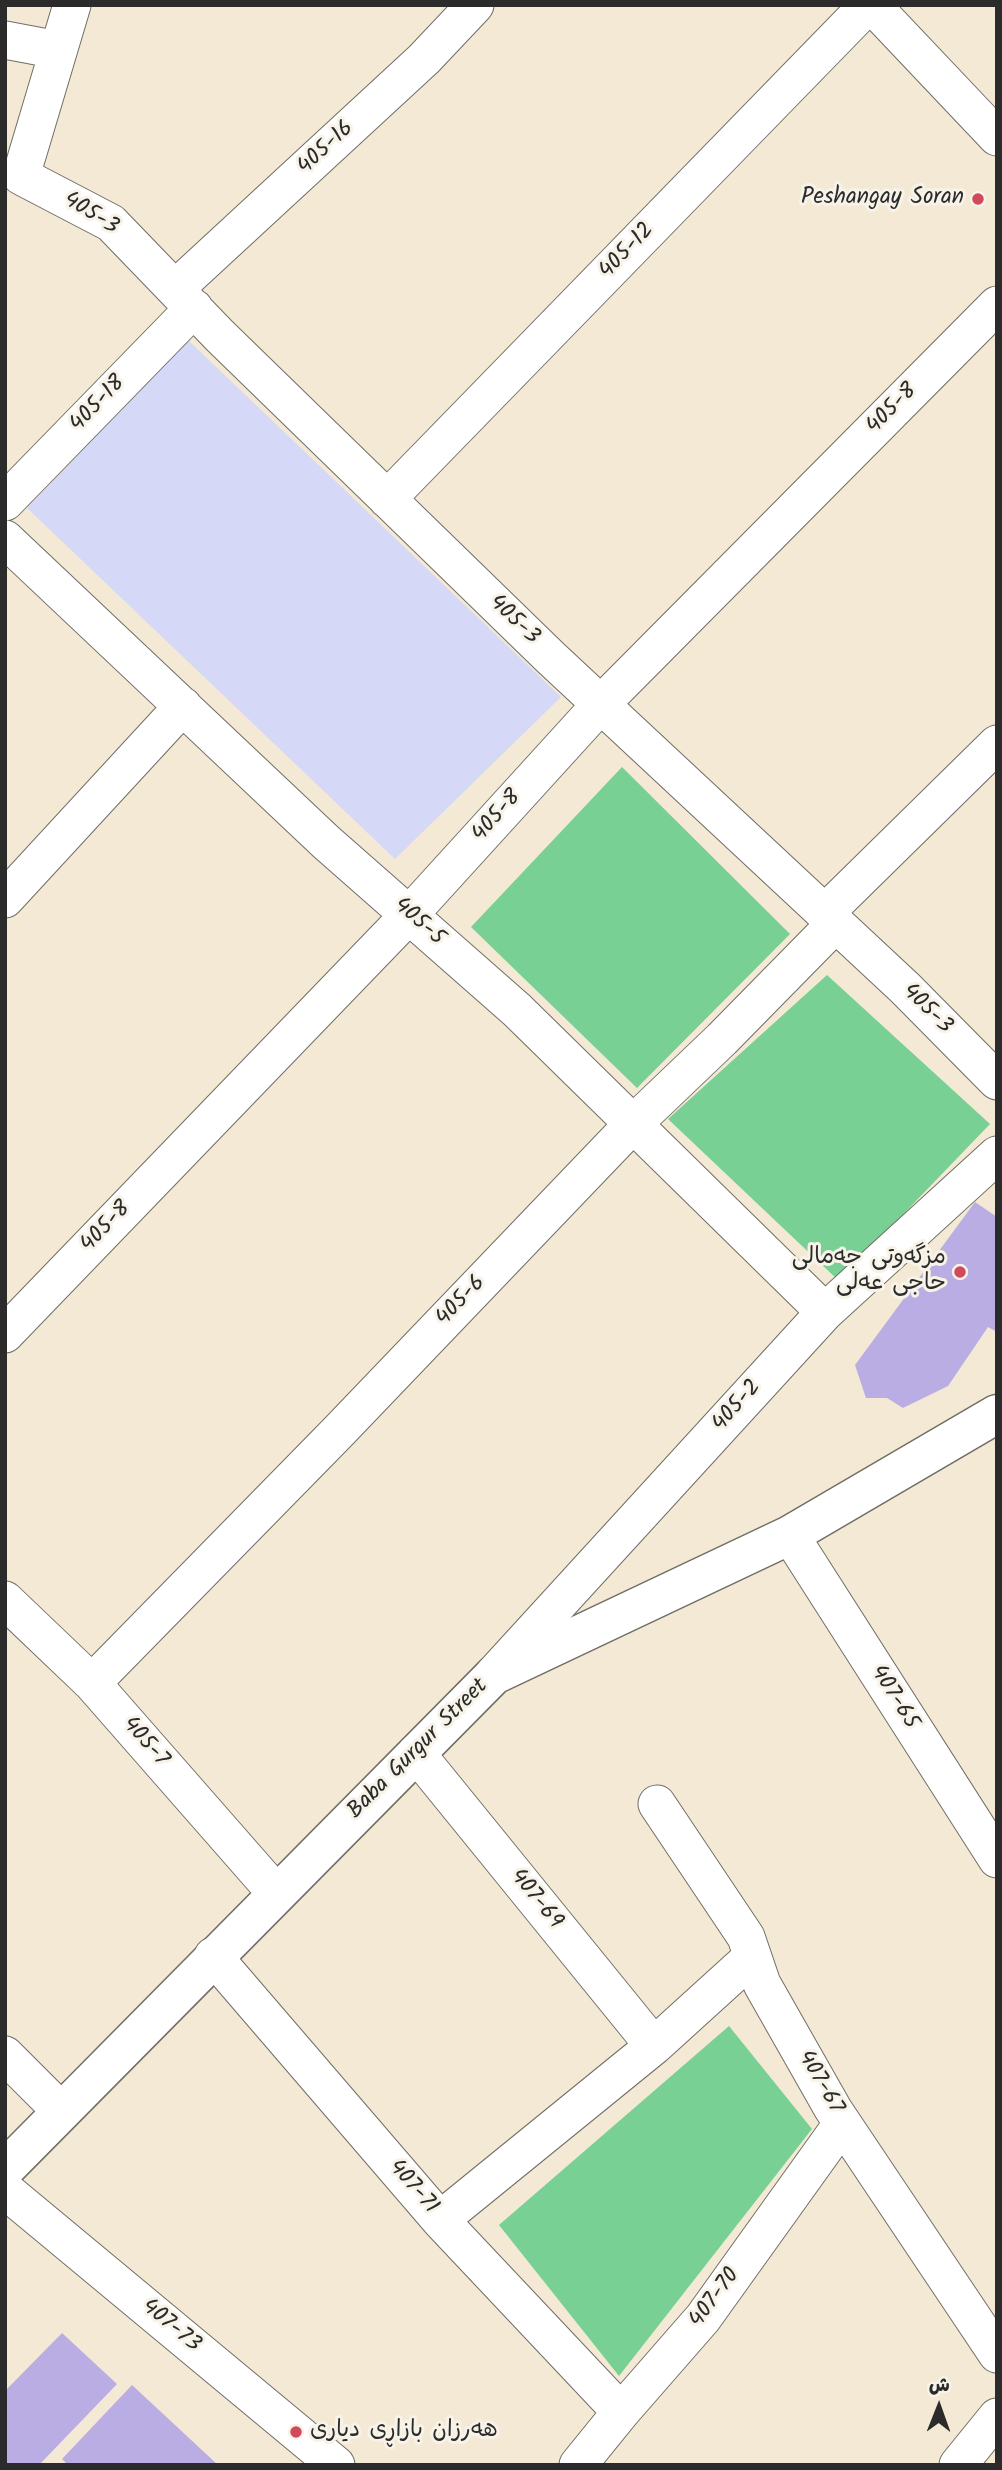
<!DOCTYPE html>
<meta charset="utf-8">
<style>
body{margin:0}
#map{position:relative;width:1002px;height:2470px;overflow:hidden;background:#f3e9d4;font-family:Kalam,"Playpen Sans Arabic",sans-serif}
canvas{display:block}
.frame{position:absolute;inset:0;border:7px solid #2b2b2b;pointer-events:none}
.north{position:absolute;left:904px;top:2372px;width:70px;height:70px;-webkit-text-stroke:5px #f7f3e8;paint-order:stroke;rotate:1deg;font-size:19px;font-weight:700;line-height:28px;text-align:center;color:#2b2b2b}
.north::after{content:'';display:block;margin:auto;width:24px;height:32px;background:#2b2b2b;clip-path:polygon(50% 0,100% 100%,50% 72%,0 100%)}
</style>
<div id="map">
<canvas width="1002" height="2470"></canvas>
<div class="frame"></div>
<div class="north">ش</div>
</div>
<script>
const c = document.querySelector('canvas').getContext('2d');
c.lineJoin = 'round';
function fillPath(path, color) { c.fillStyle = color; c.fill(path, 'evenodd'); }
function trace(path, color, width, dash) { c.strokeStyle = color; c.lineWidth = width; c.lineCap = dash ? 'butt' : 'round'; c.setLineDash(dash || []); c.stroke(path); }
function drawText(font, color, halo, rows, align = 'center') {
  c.font = font + ' Kalam,"Playpen Sans Arabic",sans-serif'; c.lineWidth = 6; c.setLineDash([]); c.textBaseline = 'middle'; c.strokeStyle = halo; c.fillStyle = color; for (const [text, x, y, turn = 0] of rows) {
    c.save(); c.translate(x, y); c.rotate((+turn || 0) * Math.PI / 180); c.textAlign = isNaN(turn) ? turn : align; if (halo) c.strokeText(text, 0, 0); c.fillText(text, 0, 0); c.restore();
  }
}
fillPath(new Path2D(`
 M188 340 561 697 395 859 27 508Z`), '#d6d8f8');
fillPath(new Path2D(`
 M622 767 790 934 637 1088 471 927Z
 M827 975 990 1124 839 1281 668 1119Z
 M729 2026 812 2129 619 2376 499 2225Z`), '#78d095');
fillPath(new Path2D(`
 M975 1202 997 1217V1332L988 1327 948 1386 903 1408 887 1398H866L855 1365Z
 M62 2333 117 2384 39 2465H5V2391Z
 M132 2385 218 2465H68L62 2459Z`), '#b9ade3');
const minor = new Path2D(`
 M72 5 21 176 111 223 220 336 550 657 905 988 997 1081
 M872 5 997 137
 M5 40 58 50
 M175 289 424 59 475 5
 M387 499 868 5
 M5 502 194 308
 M5 539 326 842 517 1010 825 1312
 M5 899 183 706
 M825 913 997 744
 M5 1334 409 915 601 704 997 305
 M790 1535 997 1859
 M5 1600 92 1683 276 1893
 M494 1674 825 1312 997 1155
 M92 1683 339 1431 633 1124 722 1039 836 923
 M416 1753 654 2046
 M657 1804 746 1937 762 1984 833 2109 997 2354
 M213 1956 440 2220 621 2412
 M5 2055 61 2111
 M5 2190 336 2465
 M440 2220 654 2046 752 1957
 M578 2465 621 2412 703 2318 842 2124
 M958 2465 997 2417`);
const tertiary = new Path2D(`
 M5 2169 494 1675 790 1535 997 1414`);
trace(minor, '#716e66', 39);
trace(tertiary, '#716e66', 41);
trace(minor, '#fff', 37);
trace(tertiary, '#fff', 38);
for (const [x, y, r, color] of [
 [978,199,7,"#d1495b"],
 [960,1272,7,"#d1495b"],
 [296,2432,7,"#d1495b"]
]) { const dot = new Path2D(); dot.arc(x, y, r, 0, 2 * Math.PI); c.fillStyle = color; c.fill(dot); trace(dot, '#f7f3e8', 2.5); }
drawText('23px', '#2b2b2b', '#f7f3e8', [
 ["405-16",327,149,-43],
 ["405-3",90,215,32],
 ["405-12",628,252,-46],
 ["405-18",99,405,-46],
 ["405-8",893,410,-45],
 ["405-3",513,621,44],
 ["405-8",498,817,-48],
 ["405-5",418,923,42],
 ["405-3",926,1010,45],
 ["405-8",107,1228,-46],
 ["405-6",462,1302,-46],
 ["405-2",738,1407,-48],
 ["407-65",893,1698,58],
 ["405-7",144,1743,49],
 ["Baba Gurgur Street",419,1750,-45],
 ["407-69",535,1900,51],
 ["407-67",819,2083,60],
 ["407-71",412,2188,49],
 ["407-70",716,2299,-53],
 ["407-73",170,2327,40]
]);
drawText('23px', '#2b2b2b', '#f7f3e8', [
 ["Peshangay Soran",964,199],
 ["مزگەوتی جەمالی",946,1259],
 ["حاجی عەلی",946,1285],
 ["هەرزان بازاڕی دیاری",310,2432,"left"]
], 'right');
</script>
